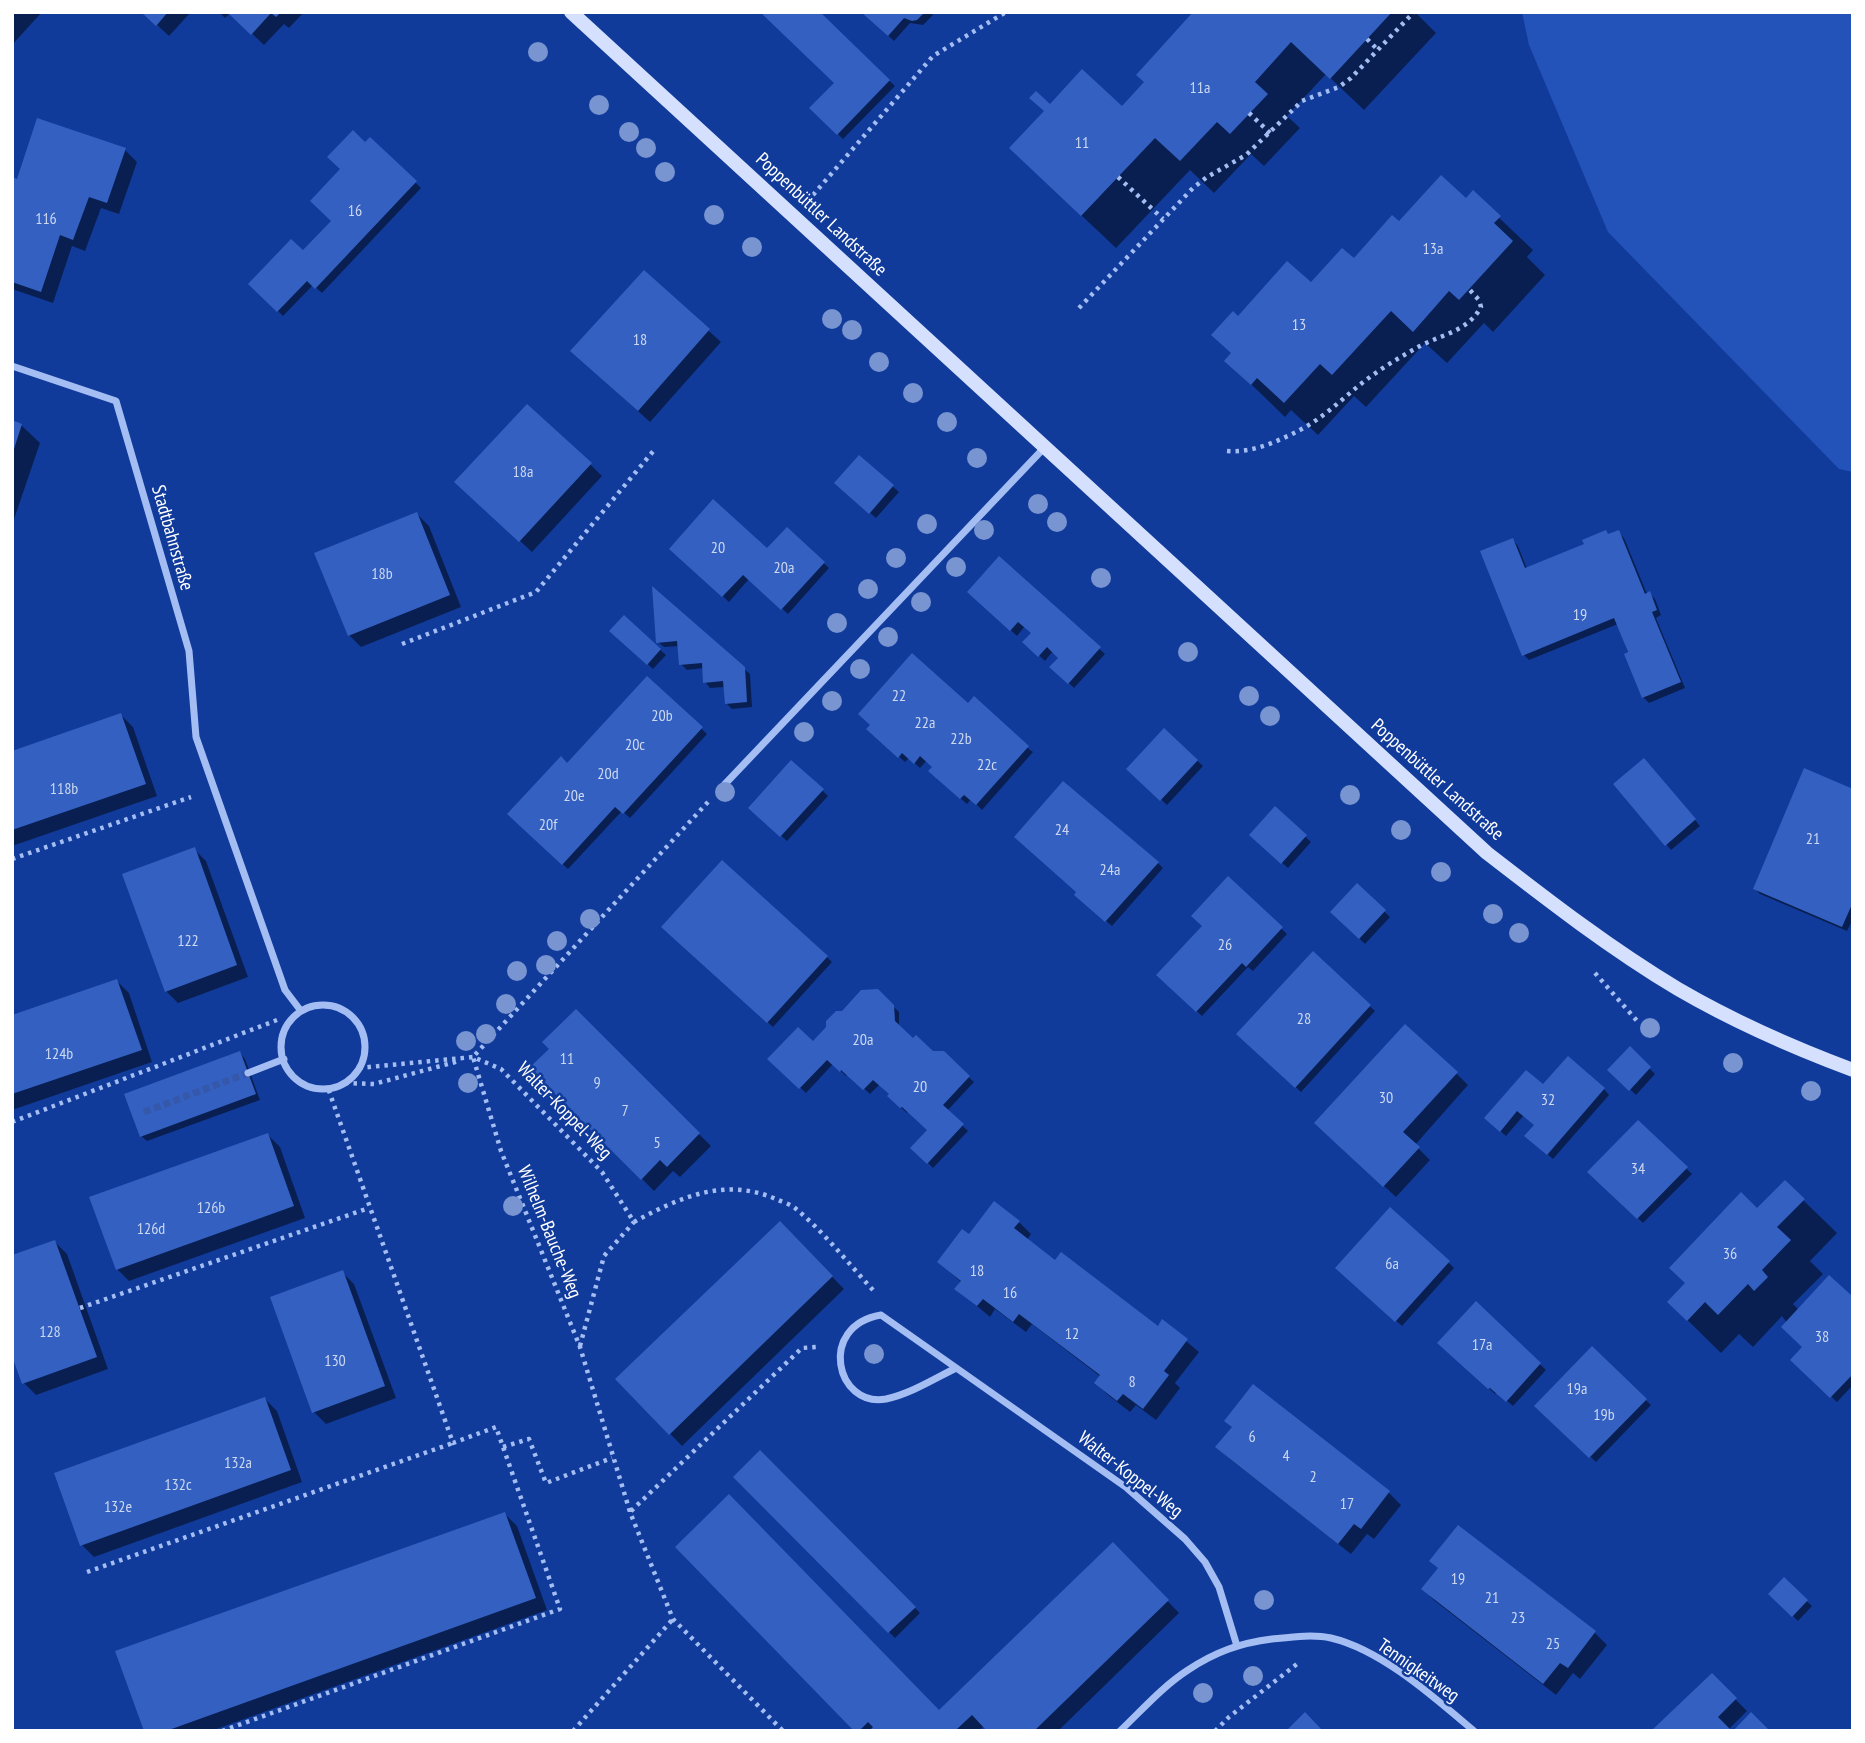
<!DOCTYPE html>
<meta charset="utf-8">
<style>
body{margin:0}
#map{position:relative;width:1865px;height:1743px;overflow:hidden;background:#113b9b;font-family:"PT Sans Narrow",sans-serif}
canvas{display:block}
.frame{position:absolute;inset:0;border:14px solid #fff;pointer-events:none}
</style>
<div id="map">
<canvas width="1865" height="1743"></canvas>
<div class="frame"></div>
</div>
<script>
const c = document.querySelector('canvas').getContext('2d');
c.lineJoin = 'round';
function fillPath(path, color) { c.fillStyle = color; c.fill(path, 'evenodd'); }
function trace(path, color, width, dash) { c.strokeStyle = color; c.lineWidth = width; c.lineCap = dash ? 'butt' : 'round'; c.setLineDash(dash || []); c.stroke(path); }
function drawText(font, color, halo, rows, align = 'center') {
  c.font = font + ' "PT Sans Narrow",sans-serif'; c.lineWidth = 5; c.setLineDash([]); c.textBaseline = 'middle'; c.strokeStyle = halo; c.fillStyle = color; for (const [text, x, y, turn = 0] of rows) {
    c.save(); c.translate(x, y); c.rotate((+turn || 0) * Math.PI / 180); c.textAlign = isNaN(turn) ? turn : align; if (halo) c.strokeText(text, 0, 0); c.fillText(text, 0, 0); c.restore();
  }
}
fillPath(new Path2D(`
 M1522 12H1853V472L1839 469 1608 232 1529 45Z`), '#2353b9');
fillPath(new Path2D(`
 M12 12H42L12 45Z
 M143 12H191L169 36Z
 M219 12H304L289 28 284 24 264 45 230 13 225 18Z
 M817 12 895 86 843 139 811 108 836 83Z
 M863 12H930L933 15 923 25 910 23 894 41Z
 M1259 12H1415L1436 33 1364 110 1326 74 1287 116 1300 128 1264 166 1251 154 1214 193 1190 170 1116 248 1045 181 1050 107 1122 109Z
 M370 139 421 188 322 293 313 285 283 316 250 284 303 253 334 221 365 144Z
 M125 150 137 162 119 214 101 208 85 251 72 246 53 303 12 289V179L18 181Z
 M1473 193 1533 250 1527 257 1545 275 1493 332 1484 323 1447 363 1425 343 1366 407 1354 396 1318 435 1291 410 1285 417 1227 361 1233 354 1238 318 1311 284 1354 261 1399 224 1466 200Z
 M644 272 721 342 650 422 585 363Z
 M12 422 21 425 40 443 12 525Z
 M859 457 899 492 876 518 842 489Z
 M590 464 602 476 532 552 469 494Z
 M417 514 429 526 461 607 361 647 349 635Z
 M787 529 829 568 788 614 749 579 729 602 677 554 767 550Z
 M1618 532 1624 538 1647 594 1649 593 1655 599 1661 615 1656 618 1685 688 1649 703 1643 697 1618 624 1529 660 1524 655 1513 540 1518 546 1527 569Z
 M1000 559 1105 654 1074 688 1052 667 1060 658 1053 651 1045 661 1025 642 1033 633 1025 626 1017 636 969 592Z
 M654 590 750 674 752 707 732 709 727 704 725 687 710 688 705 682 704 668 687 670 681 664 680 646 664 647 658 642Z
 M624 617 666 655 653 669 612 631Z
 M647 678 707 734 630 818 622 811 568 869 509 814 567 765Z
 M968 705 1033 752 982 810 971 799 967 804 952 791 927 760 920 768 909 758 905 762 868 729Z
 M121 715 133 727 157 796 12 846V753Z
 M1164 730 1203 766 1167 805 1129 769Z
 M1650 765 1700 826 1671 850 1666 844Z
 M822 790 828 796 787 841 751 808Z
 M1853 790V919L1847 931 1760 894 1755 889Z
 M1275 808 1311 842 1288 868 1256 840Z
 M194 849 206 861 248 977 178 1003 166 991Z
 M1158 863 1163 868 1112 926 1081 900 1078 892Z
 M1228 879 1287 934 1253 971 1248 967 1202 1016 1158 975 1204 926Z
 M1357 885 1390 917 1365 944 1332 912Z
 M669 933 827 957 832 962 773 1027Z
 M1313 953 1375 1011 1301 1092 1239 1034Z
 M117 981 129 993 152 1062 12 1110V1017Z
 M877 991 899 1012V1028L932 1052 943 1053 974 1082 947 1111 968 1131 933 1168 913 1148 930 1130 909 1111 907 1113 894 1101 891 1095 880 1084 870 1094 848 1074 846 1076 833 1064 806 1093 770 1059 813 1044 843 1013Z
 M576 1011 711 1146 680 1177 673 1171 654 1191 532 1068 551 1049Z
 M1630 1049 1655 1074 1636 1095 1610 1070Z
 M240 1053 245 1059 260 1100 147 1141 141 1136Z
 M1457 1074 1468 1085 1415 1145 1430 1160 1396 1197 1328 1135Z
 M1543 1087 1604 1089 1609 1095 1553 1159 1532 1141 1536 1125 1524 1115 1506 1136 1492 1124Z
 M1638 1122 1692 1174 1643 1223 1590 1172Z
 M268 1135 280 1147 305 1218 129 1281 117 1269Z
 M1803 1200 1837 1233 1810 1261 1823 1274 1793 1304 1799 1310 1853 1295V1385L1837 1402 1792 1360 1804 1347 1782 1316 1753 1347 1739 1334 1721 1353 1669 1302 1757 1211Z
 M1019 1222 1031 1234 1027 1240 1055 1262 1158 1329 1163 1322 1199 1352 1175 1383 1180 1388 1156 1420 1136 1405 1130 1412 1108 1395 1096 1383 1101 1377 1032 1324 1026 1332 995 1309 990 1317 957 1289 962 1283 939 1262 969 1237Z
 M780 1223 844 1289 682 1446 617 1379Z
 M55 1242 67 1254 108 1369 36 1395 24 1383Z
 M1448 1262 1454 1268 1402 1326 1343 1273Z
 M342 1272 354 1284 396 1398 326 1424 314 1412Z
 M1476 1303 1546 1370 1513 1406 1497 1392 1495 1394 1440 1343Z
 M1592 1348 1651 1405 1596 1462 1537 1406Z
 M1254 1386 1389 1493 1401 1505 1374 1539 1367 1534 1351 1554 1230 1459 1218 1447 1233 1428Z
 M265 1399 277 1411 302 1482 94 1557 82 1545Z
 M760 1452 920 1613 895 1638 736 1477Z
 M505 1514 517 1526 547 1610 211 1731H146Z
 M1458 1527 1595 1633 1607 1645 1580 1679 1573 1673 1556 1695 1435 1601 1423 1589 1439 1569 1431 1561Z
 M1113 1544 1179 1613 1058 1731H989L984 1726 979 1731H856L678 1547 939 1712Z
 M1784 1580 1812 1606 1798 1621 1770 1594Z
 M1712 1676 1747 1711 1728 1730 1654 1731Z`), '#0007');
fillPath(new Path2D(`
 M141 12H168L156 26Z
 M227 12H281L276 17 271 13 251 35Z
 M760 12H820L890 80 837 135 809 108 834 83Z
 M861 12H925L917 20 912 21 904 18 888 36Z
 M1193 12H1392L1330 79 1291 42 1255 82 1268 94 1230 134 1217 122 1180 161 1155 138 1081 216 1009 148 1044 111 1029 98 1036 91 1050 104 1082 69 1122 106 1144 82 1136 75Z
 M37 118 126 148 107 203 89 197 73 240 60 235 41 292 12 282V177L17 179Z
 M353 130 365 142 370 137 417 181 315 289 307 281 277 312 248 284 291 239 303 250 331 221 310 201 340 169 327 157Z
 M1441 175 1466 198 1473 190 1501 216 1494 223 1513 241 1459 300 1449 291 1413 332 1391 311 1332 375 1320 364 1284 403 1257 378 1251 385 1224 361 1231 353 1211 335 1233 311 1238 316 1287 261 1311 282 1342 248 1354 258 1392 215 1399 221Z
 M644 270 710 329 638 411 570 351Z
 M527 404 592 463 519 542 454 482Z
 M12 420 22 424 13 452H12Z
 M859 455 894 485 869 514 834 483Z
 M713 499 767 548 787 527 825 562 781 610 743 575 722 597 669 549Z
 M417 512 450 595 348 636 314 553Z
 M1606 530 1608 534 1619 530 1645 594 1650 591 1657 610 1652 612 1681 682 1642 698 1624 654 1628 652 1614 618 1522 656 1480 551 1513 538 1525 568 1584 544 1582 540Z
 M999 556 1101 647 1068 684 1049 667 1058 658 1047 647 1038 657 1022 642 1031 633 1018 622 1010 631 967 592Z
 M652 586 745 667 747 702 725 704 723 681 703 683 702 663 679 665 677 641 656 643Z
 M624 615 661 649 647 665 609 631Z
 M912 653 968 703 974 696 1029 746 976 805 964 795 960 799 928 771 932 767 920 756 914 764 902 753 898 758 866 729 870 725 858 714Z
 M647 676 703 727 623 814 615 807 562 865 507 814 561 756 567 763Z
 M121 713 146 784 12 830V751Z
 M1164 728 1198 760 1160 801 1126 769Z
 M1644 758 1696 819 1665 846 1613 784Z
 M791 760 824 789 780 837 748 808Z
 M1804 768 1853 789V902L1842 927 1753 889Z
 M1063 781 1159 862 1105 922 1074 895 1076 892 1014 837Z
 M1275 806 1307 835 1281 864 1249 835Z
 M195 847 237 965 165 992 122 874Z
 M722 860 828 956 767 1023 661 927Z
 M1228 876 1283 927 1246 967 1242 963 1196 1012 1156 975 1202 926 1191 916Z
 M1357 883 1386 910 1359 939 1330 912Z
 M1313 951 1371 1005 1295 1088 1236 1034Z
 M117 979 142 1050 12 1094V1015Z
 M878 989 894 1005 895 1021 913 1038 916 1035 933 1051H944L970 1076 943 1105 964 1124 927 1164 910 1148 927 1130 902 1107 900 1108 887 1096 889 1094 873 1080 863 1090 841 1070 840 1072 827 1060 799 1089 767 1059 798 1027 813 1041 826 1027V1021L836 1011H842L861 990Z
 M576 1009 700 1133 667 1167 660 1160 641 1180 529 1068 549 1049 542 1042Z
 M1405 1024 1458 1072 1403 1132 1420 1147 1383 1187 1314 1123Z
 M1630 1046 1651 1067 1629 1091 1607 1070Z
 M240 1051 256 1094 140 1137 124 1094Z
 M1568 1056 1605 1088 1547 1155 1524 1136 1534 1125 1517 1111 1500 1132 1484 1118 1526 1070 1543 1084Z
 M1638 1120 1688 1167 1637 1219 1587 1172Z
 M268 1133 294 1206 116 1270 89 1197Z
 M1785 1180 1805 1199 1777 1227 1791 1240 1762 1270 1768 1277 1754 1291 1748 1284 1718 1315 1705 1302 1687 1321 1667 1302 1685 1283 1669 1268 1741 1192 1757 1208Z
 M994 1201 1020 1221 1014 1228 1055 1260 1061 1252 1158 1326 1162 1319 1188 1339 1164 1371 1169 1375 1143 1409 1123 1394 1117 1401 1094 1383 1100 1375 1019 1314 1013 1322 983 1299 977 1306 954 1289 961 1281 937 1262 962 1229 969 1234Z
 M1390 1207 1450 1261 1395 1322 1335 1268Z
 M780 1221 833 1276 669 1435 615 1379Z
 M55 1240 97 1357 22 1384 12 1356V1255Z
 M343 1270 385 1386 312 1413 270 1297Z
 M1829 1275 1851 1295 1853 1292V1374L1830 1398 1790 1360 1802 1347 1781 1327Z
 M1476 1301 1541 1363 1506 1402 1490 1388 1488 1389 1437 1343Z
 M1592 1346 1647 1399 1589 1458 1534 1406Z
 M1253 1384 1390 1491 1361 1529 1354 1524 1338 1544 1215 1447 1232 1427 1224 1421Z
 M265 1397 291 1470 80 1546 54 1473Z
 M760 1450 916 1607 888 1633 733 1477Z
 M729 1494 939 1710 1113 1542 1169 1600 1034 1731H987L972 1715 957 1729 958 1731H869L873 1727 868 1722 859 1731H854L675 1547Z
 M505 1512 536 1598 166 1731H144L115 1651Z
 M1458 1525 1596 1631 1568 1668 1560 1663 1543 1684 1421 1589 1438 1568 1429 1561Z
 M1784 1577 1808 1600 1792 1617 1768 1594Z
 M1712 1673 1737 1698 1718 1717 1732 1731H1651Z
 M1305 1712 1323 1731H1286Z
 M1751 1712 1770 1731H1733Z`), '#3461c1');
trace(new Path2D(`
 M144 1112 248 1073`), '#3558aa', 7, [7, 3.5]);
trace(new Path2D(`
 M1367 39 1378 50
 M1249 113 1270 133
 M1118 177 1163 219
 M813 195 933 56 1006 12
 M1079 308 1193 188 1207 177 1246 155 1302 101 1339 87 1351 78 1414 12
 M1227 451C1252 453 1276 442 1298 431 1322 419 1341 400 1362 383 1380 369 1400 357 1420 346 1443 334 1468 331 1481 307L1479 300 1469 289
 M402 644 536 592 655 449
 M708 802 473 1057 501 1151 580 1347 630 1512 673 1619 783 1731
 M12 859 191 797
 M1595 973 1638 1022
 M359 1068 473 1057 501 1069 602 1172 634 1222C680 1197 725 1177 776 1199 782 1202 790 1204 795 1208 823 1231 848 1263 873 1290
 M345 1083 374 1084 459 1061
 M12 1122 277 1020
 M80 1308 369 1208
 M580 1346 604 1256 634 1222
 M503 1447 529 1439 546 1483 612 1458
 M631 1511 802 1348 816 1347
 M87 1572 453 1443
 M222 1731 560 1609 496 1427 453 1443 328 1088
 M573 1731 673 1619
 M1215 1731 1229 1717 1297 1664`), '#a4bef4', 4.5, [3.5, 5]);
trace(new Path2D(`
 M12 366 116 401 189 651 196 737 285 990 301 1011
 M725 784 1044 448
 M281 1047a42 42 0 1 1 84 0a42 42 0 1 1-84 0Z
 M248 1073 284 1059
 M956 1368C934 1379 910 1394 886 1399 836 1408 817 1326 881 1315L1127 1488 1185 1539 1205 1562 1219 1587 1237 1646
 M1120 1731C1142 1710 1163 1686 1188 1670 1215 1652 1240 1643 1272 1639 1291 1637 1313 1634 1331 1638 1382 1650 1435 1698 1474 1731`), '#a4bef4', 7);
trace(new Path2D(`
 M571 12 1487 853C1549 901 1611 949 1678 989 1733 1021 1794 1048 1853 1070`), '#d4e0fd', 14);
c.fillStyle = '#7894d1';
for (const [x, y] of [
 [538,52],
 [599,105],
 [629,132],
 [646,148],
 [665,172],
 [714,215],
 [752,247],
 [832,319],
 [852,330],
 [879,362],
 [913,393],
 [947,422],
 [977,458],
 [1038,504],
 [1057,522],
 [927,524],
 [984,530],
 [896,558],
 [956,567],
 [1101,578],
 [868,589],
 [921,602],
 [837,623],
 [888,637],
 [1188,652],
 [860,669],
 [1249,696],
 [832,701],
 [1270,716],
 [804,732],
 [725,792],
 [1350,795],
 [1401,830],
 [1441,872],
 [1493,914],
 [590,919],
 [1519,933],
 [557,941],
 [546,965],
 [517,971],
 [506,1004],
 [1650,1028],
 [486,1034],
 [466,1041],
 [1733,1063],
 [468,1083],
 [1811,1091],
 [513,1206],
 [874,1354],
 [1264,1600],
 [1253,1676],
 [1203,1693]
]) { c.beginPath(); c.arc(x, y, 10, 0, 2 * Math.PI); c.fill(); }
drawText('16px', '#ccd8f0', null, [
 ["11a",1200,88],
 ["11",1082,143],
 ["16",355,211],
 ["116",46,219],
 ["13a",1433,249],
 ["13",1299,325],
 ["18",640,340],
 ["18a",523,472],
 ["20",718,548],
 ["20a",784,568],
 ["18b",382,574],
 ["19",1580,615],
 ["22",899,696],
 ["20b",662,716],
 ["22a",925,723],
 ["22b",961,739],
 ["20c",635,745],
 ["22c",987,765],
 ["20d",608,774],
 ["118b",64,789],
 ["20e",574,796],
 ["20f",548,825],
 ["24",1062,830],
 ["21",1813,839],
 ["24a",1110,870],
 ["122",188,941],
 ["26",1225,945],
 ["28",1304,1019],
 ["20a",863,1040],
 ["124b",59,1054],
 ["11",567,1059],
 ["9",597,1083],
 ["20",920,1087],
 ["30",1386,1098],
 ["32",1548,1100],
 ["7",625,1111],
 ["5",657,1143],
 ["34",1638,1169],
 ["126b",211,1208],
 ["126d",151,1229],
 ["36",1730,1254],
 ["6a",1392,1264],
 ["18",977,1271],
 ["16",1010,1293],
 ["128",50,1332],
 ["12",1072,1334],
 ["38",1822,1337],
 ["17a",1482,1345],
 ["130",335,1361],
 ["8",1132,1382],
 ["19a",1577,1389],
 ["19b",1604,1415],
 ["6",1252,1437],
 ["4",1286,1456],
 ["132a",238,1463],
 ["2",1313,1477],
 ["132c",178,1485],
 ["17",1347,1504],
 ["132e",118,1507],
 ["19",1458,1579],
 ["21",1492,1598],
 ["23",1518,1618],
 ["25",1553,1644]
]);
drawText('19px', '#fff', '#113b9b', [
 ["Poppenbüttler Landstraße",821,215,43],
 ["Stadtbahnstraße",172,538,74],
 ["Poppenbüttler Landstraße",1437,780,42],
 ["Walter-Koppel-Weg",564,1111,46],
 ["Wilhelm-Bauche-Weg",549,1232,68],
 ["Walter-Koppel-Weg",1130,1475,38],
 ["Tennigkeitweg",1418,1671,35]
]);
</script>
